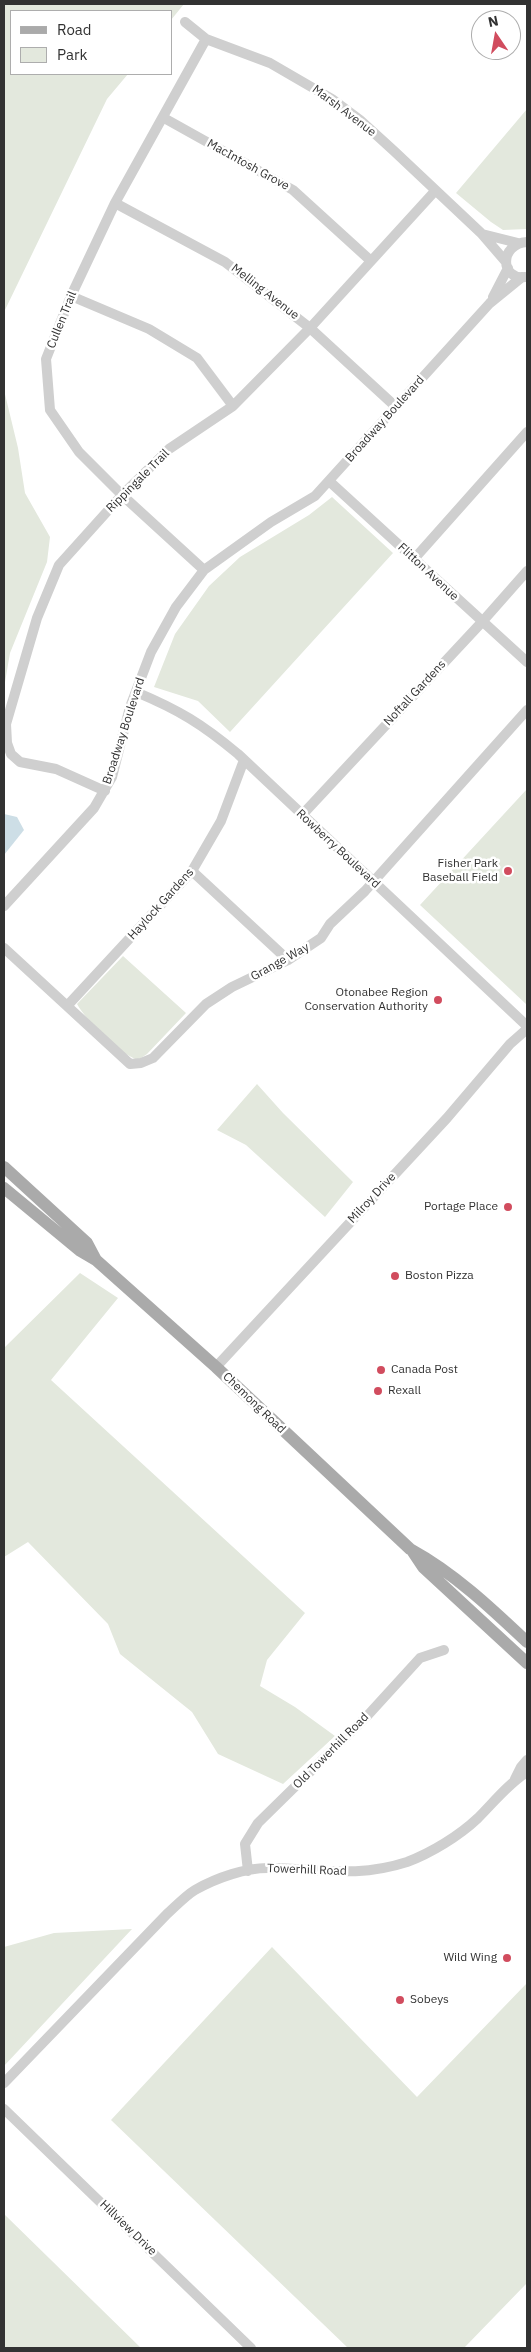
<!DOCTYPE html>
<style>
body{margin:0}
#map{position:relative;width:531px;height:2352px;overflow:hidden;background:#fff;font-family:"IBM Plex Sans",sans-serif}
canvas{display:block}
.frame{position:absolute;inset:0;border:5px solid #323232;pointer-events:none}
.legend{position:absolute;left:10px;top:10px;width:162px;height:65px;box-sizing:border-box;background:#fff;border:1px solid #adadad;margin:0;padding:6px 9px;list-style:none;font-size:15px;color:#323232}
.legend li{display:flex;align-items:center;gap:10px;height:25px}
.legend b{width:25px;border:1px solid #adadad}
.north{position:absolute;left:471px;top:10px;width:50px;height:50px;box-sizing:border-box;background:#fff;border:1px solid #adadad;border-radius:50%;rotate:348deg;font-size:14px;font-weight:700;line-height:20px;text-align:center;color:#323232}
.north::after{content:'';display:block;margin:auto;width:18px;height:22px;background:#d14c5e;clip-path:polygon(50% 0,100% 100%,50% 72%,0 100%)}
</style>
<div id="map">
<canvas width="531" height="2352"></canvas>
<div class="frame"></div>
<ul class="legend">
<li><b style="height:6px;background:#aaa"></b>Road</li>
<li><b style="height:14px;background:#e3e8dd"></b>Park</li>
</ul>
<div class="north">N</div>
</div>
<script>
const c = document.querySelector('canvas').getContext('2d');
c.lineJoin = 'round';
function fillPath(path, color) { c.fillStyle = color; c.fill(path, 'evenodd'); }
function trace(path, color, width, dash) { c.strokeStyle = color; c.lineWidth = width; c.lineCap = dash ? 'butt' : 'round'; c.setLineDash(dash || []); c.stroke(path); }
function drawText(font, color, halo, rows, align = 'center') {
  c.font = font + ' "IBM Plex Sans",sans-serif'; c.lineWidth = 5; c.setLineDash([]); c.textBaseline = 'middle'; c.strokeStyle = halo; c.fillStyle = color; for (const [text, x, y, turn = 0] of rows) {
    c.save(); c.translate(x, y); c.rotate((+turn || 0) * Math.PI / 180); c.textAlign = isNaN(turn) ? turn : align; if (halo) c.strokeText(text, 0, 0); c.fillText(text, 0, 0); c.restore();
  }
}
fillPath(new Path2D(`
 M4 4H184L171 20V11H11V74H128L107 99 4 312Z
 M527 109V229L503 230 491 222 456 193Z
 M4 390 18 448 25 493 50 537 47 562 10 653 4 688Z
 M332 497 393 553 230 732 198 701 154 687 175 634 209 586 240 557 309 515Z
 M527 789V1003L526 1004 420 905Z
 M123 956 186 1013 147 1054 138 1060C118 1053 88 1023 77 1004Z
 M257 1084 283 1113 353 1182 325 1217 246 1145 217 1130Z
 M80 1273 118 1298 51 1380 305 1613 267 1660 260 1686 295 1707 335 1736 283 1784 218 1754 192 1712 120 1654 108 1624 28 1542 4 1557V1348Z
 M132 1929 4 2066V1947L54 1933Z
 M272 1947 417 2097 527 1983V2283L464 2348H348L111 2120Z
 M4 2214 141 2348H4Z`), '#e3e8dd');
fillPath(new Path2D(`
 M4 814 17 817 24 830 4 855Z`), '#cddee6');
trace(new Path2D(`
 M185 22 206 39 270 63 332 99 360 120 394 151 481 233 506 262
 M164 118 293 190 371 261
 M115 203 225 262 310 328 396 407
 M482 234 518 243
 M525 277C500 280 499 244 527 242
 M71 296 149 329 197 358 233 406
 M493 297 508 268
 M329 481 527 662
 M414 559 527 432
 M204 570 122 495 79 452 50 410 46 359 71 296 115 203 206 39
 M136 692C179 710 202 724 238 754L527 1026
 M105 791 56 769 20 762 11 754 7 743 6 724 37 618 59 565 122 495 169 449 233 406 310 328 435 191
 M302 815 482 622 527 571
 M192 871 288 960
 M4 906 94 808 112 777 130 707 151 652 176 607 204 570 271 522 315 496 490 303 522 277
 M4 948 130 1064 141 1063 153 1058 206 1004 232 987 288 960 321 938 330 924 365 891 527 710
 M67 1006 192 871 221 821 244 760
 M216 1367 447 1118 510 1044 527 1029
 M515 1779 521 1767 527 1760
 M248 1871 245 1844 258 1823 368 1715 420 1658 444 1650
 M4 2083 166 1915C175 1907 185 1896 195 1890 216 1878 247 1867 271 1868 320 1869 358 1878 407 1862 431 1853 459 1836 478 1818 494 1802 508 1784 527 1772
 M4 2109 251 2348`), '#cfcfcf', 10);
trace(new Path2D(`
 M4 1167 87 1243 96 1260
 M4 1188 79 1250 96 1260 216 1367 410 1549C454 1573 491 1608 527 1642
 M413 1552 423 1567 527 1663`), '#aaa', 12);
for (const [x, y, r, color] of [
 [508,871,5,"#d14c5e"],
 [438,1000,5,"#d14c5e"],
 [508,1207,5,"#d14c5e"],
 [395,1276,5,"#d14c5e"],
 [381,1370,5,"#d14c5e"],
 [378,1391,5,"#d14c5e"],
 [507,1958,5,"#d14c5e"],
 [400,2000,5,"#d14c5e"]
]) { const dot = new Path2D(); dot.arc(x, y, r, 0, 2 * Math.PI); c.fillStyle = color; c.fill(dot); trace(dot, '#fff', 2); }
drawText('12px', '#323232', '#fff', [
 ["Marsh Avenue",344,111,37],
 ["MacIntosh Grove",248,165,29],
 ["Melling Avenue",265,292,38],
 ["Cullen Trail",62,320,-68],
 ["Broadway Boulevard",385,419,-48],
 ["Rippingale Trail",138,481,-45],
 ["Flitton Avenue",428,572,43],
 ["Noftall Gardens",415,693,-47],
 ["Broadway Boulevard",124,731,-72],
 ["Rowberry Boulevard",338,849,43],
 ["Haylock Gardens",161,904,-48],
 ["Grange Way",280,962,-29],
 ["Milroy Drive",372,1198,-47],
 ["Chemong Road",254,1403,44],
 ["Old Towerhill Road",331,1751,-45],
 ["Towerhill Road",307,1870,2],
 ["Hillview Drive",128,2228,44]
]);
drawText('12px', '#323232', '#fff', [
 ["Fisher Park",498,864],
 ["Baseball Field",498,878],
 ["Otonabee Region",428,993],
 ["Conservation Authority",428,1007],
 ["Portage Place",498,1207],
 ["Boston Pizza",405,1276,"left"],
 ["Canada Post",391,1370,"left"],
 ["Rexall",388,1391,"left"],
 ["Wild Wing",497,1958],
 ["Sobeys",410,2000,"left"]
], 'right');
</script>
